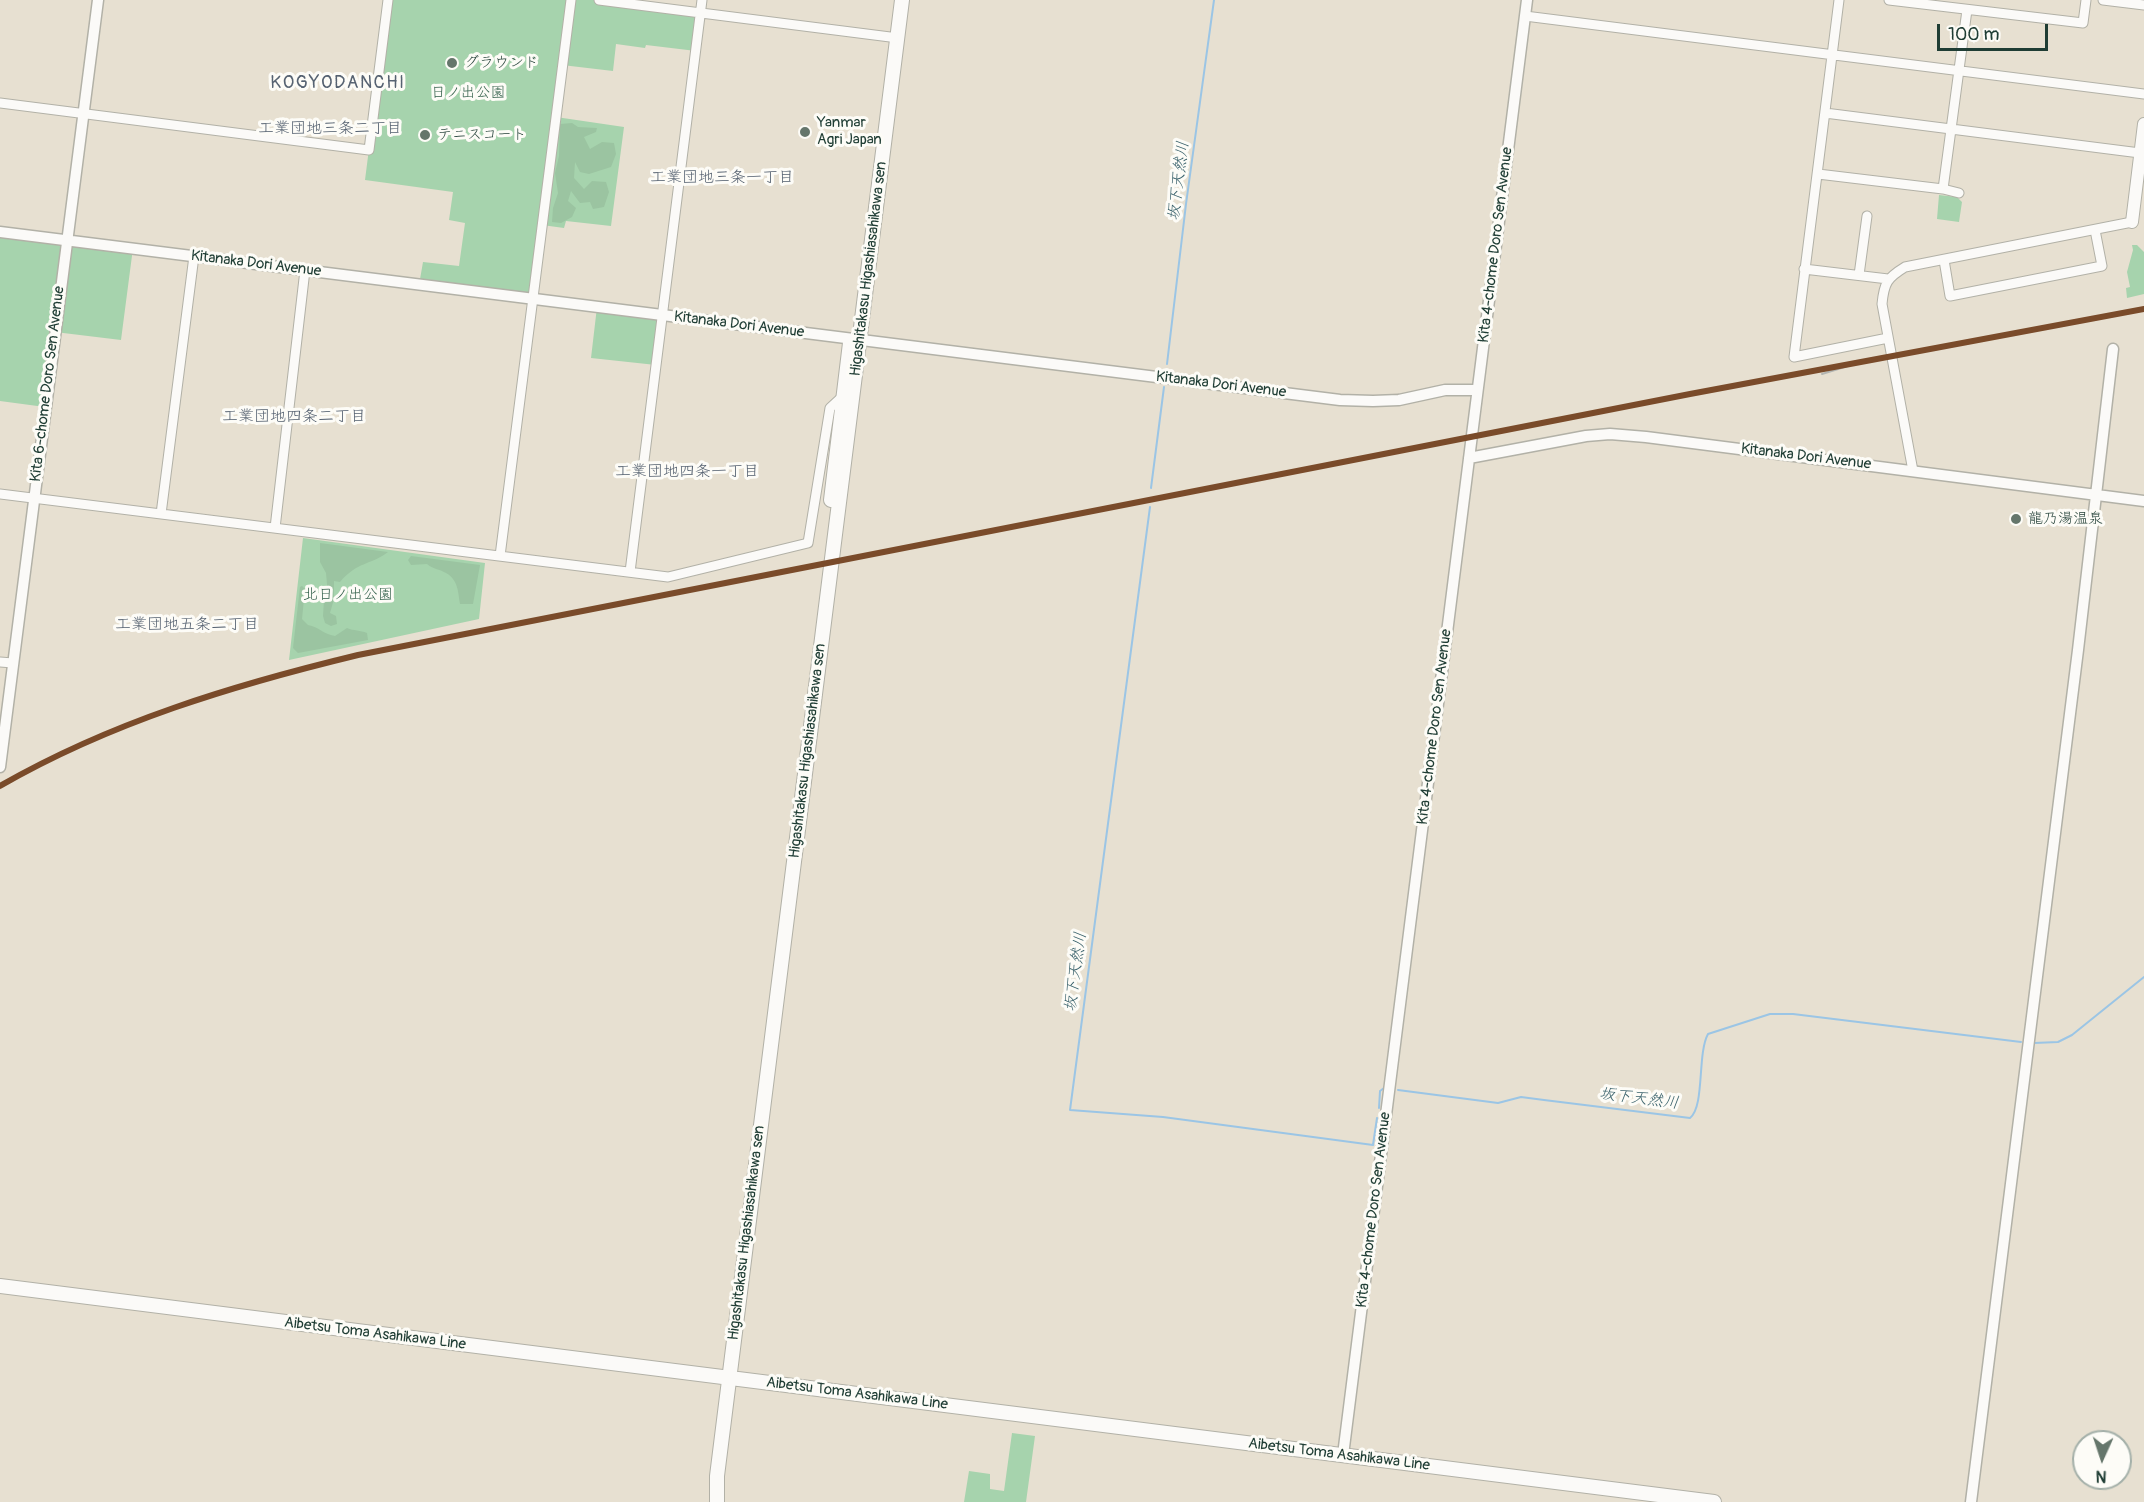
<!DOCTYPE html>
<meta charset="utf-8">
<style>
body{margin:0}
#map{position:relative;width:2144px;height:1502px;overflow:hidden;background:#e7e0d1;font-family:Pangolin,sans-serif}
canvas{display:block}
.north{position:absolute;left:2072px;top:1430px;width:60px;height:60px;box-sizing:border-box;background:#fdfcf7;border:2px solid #a4b0a9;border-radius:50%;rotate:183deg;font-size:16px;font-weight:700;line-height:24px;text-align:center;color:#1f3d34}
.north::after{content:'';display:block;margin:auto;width:21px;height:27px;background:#65766b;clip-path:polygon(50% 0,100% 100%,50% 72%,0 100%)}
.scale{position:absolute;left:1937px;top:24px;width:111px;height:27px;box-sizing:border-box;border:3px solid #1f3d34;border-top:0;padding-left:8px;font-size:18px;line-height:21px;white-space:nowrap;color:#1f3d34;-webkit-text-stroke:4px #fdfcf7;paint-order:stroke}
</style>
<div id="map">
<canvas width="2144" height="1502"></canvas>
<div class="north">N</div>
<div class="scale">100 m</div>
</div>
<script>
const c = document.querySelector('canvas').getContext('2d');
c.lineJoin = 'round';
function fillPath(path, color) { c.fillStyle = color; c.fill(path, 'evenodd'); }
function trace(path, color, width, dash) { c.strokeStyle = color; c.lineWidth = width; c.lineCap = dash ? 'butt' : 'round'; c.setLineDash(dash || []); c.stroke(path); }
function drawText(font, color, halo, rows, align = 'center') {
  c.font = font + ' Pangolin,"Klee One",sans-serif'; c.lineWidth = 6; c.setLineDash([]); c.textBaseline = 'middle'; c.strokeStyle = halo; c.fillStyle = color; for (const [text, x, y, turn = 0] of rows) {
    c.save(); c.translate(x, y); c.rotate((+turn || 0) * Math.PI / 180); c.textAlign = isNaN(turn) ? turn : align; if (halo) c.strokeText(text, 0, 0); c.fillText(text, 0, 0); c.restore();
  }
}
fillPath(new Path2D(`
 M388 0H599L695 12 699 21 696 51 646 45 645 48 616 44 613 71 562 65 556 117 624 127 611 226 566 221 564 228 542 225 533 299 419 285 423 262 459 266 465 223 449 220 453 192 365 180Z
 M1939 195 1957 197 1962 202 1959 222 1937 219Z
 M0 232 133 248 121 340 55 332 45 407 0 401Z
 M2132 245H2137L2144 252V294L2127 298 2126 288 2130 287 2127 272 2133 250Z
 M597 307 663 315 656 365 591 358Z
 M303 538 485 563 479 619 289 660Z
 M1012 1433 1035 1436 1026 1502H964L969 1471 990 1474V1489L1004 1491Z`), '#a6d3ad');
fillPath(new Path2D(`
 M572 123 578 127 597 128 596 132 584 137 590 149 602 142 614 143 616 154 611 167 589 174 580 172 575 162 574 178 584 189 592 181 606 182 609 192 604 207 593 209 590 202 580 203 571 191 568 201 576 208 572 217 561 223 552 222 553 208 558 193 555 173 559 156 560 124Z
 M320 543 388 552C369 566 358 561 340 582L334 581V599L330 613 336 616 337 624 331 626 325 623 323 616 324 600 328 595 326 573 320 562Z
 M411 556 480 565 473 604H460C458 591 458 580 446 573 439 569 433 569 427 564L411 565 408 560Z
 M302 586 305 589 302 619 308 625C319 627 323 634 335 636L347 628C354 631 360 630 367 633L368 640 298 653 293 648 300 587Z`), '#9bc4a1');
trace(new Path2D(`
 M1167 364 1186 204 1214 0
 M1151 488 1164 387
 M1150 507 1070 1110 1163 1117 1373 1145 1377 1118
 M2034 1043 2058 1042 2072 1035 2144 977
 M1398 1090 1498 1103 1521 1097 1544 1100 1690 1118C1705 1106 1697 1054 1708 1034L1770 1014H1793L2021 1042
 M1379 1108 1380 1091 1384 1088`), '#9bc5e5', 2);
const minor = new Path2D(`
 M599 0 898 38
 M1839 0 1794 357 1888 338
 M1889 0 2083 23 2086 0
 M2103 0 2144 5
 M1525 16 2144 94
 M0 103 369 150 388 0
 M1825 113 2140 153
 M1818 174 1943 189 1959 193
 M1943 189 1967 10
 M1944 260 1950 296 2102 266 2095 230
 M1804 269 1888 279
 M1859 275 1867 216
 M1913 471 1882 304C1884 283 1887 278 1905 267L2132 222
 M0 494 668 577 808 543 830 408 843 396
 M161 514 194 256
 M275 528 305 270
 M500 556 571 0
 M630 572 702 0
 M0 662 13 663`);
const tertiary = new Path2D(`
 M0 232 1340 400 1373 401 1399 400 1445 390H1477
 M1469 458 1586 436 1610 434 1646 437 2144 501
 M0 767 98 0
 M1343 1455 1527 0
 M1971 1502 2078 650 2113 349`);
const secondary = new Path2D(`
 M2132 222 2144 124`);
const primary = new Path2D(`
 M831 500 850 343
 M0 1286 1714 1502
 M717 1502V1476C778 984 841 492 902 0`);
trace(minor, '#b2b1a7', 11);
trace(tertiary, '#b2b1a7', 13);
trace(secondary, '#b2b1a7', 14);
trace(primary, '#b2b1a7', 16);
trace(minor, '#fbfaf8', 9);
trace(tertiary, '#fbfaf8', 10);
trace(secondary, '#fbfaf8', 12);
trace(primary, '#fbfaf8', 14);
trace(new Path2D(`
 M1822 374 1851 365`), '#b2b5b2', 2);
trace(new Path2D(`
 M0 786C111 722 234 685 358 655L1690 394 2144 309`), '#7a4b2a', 6);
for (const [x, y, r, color] of [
 [452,63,6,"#65766b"],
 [805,132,6,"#65766b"],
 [425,135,6,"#65766b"],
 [2016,519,6,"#65766b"]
]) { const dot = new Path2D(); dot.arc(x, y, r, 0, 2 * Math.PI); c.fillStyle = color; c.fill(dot); trace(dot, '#fdfcf7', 2); }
drawText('15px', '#1f3d34', '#fdfcf7', [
 ["グラウンド",464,63],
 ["Yanmar",817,123],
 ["Agri Japan",817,140],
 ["テニスコート",437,135],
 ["龍乃湯温泉",2028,519]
], 'left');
drawText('15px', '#33604b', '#fdfcf7', [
 ["日ノ出公園",468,93],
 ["北日ノ出公園",348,595]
]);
drawText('15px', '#1f3d34', '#fdfcf7', [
 ["Kita 4-chome Doro Sen Avenue",1496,245,-83],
 ["Kitanaka Dori Avenue",256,264,7],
 ["Higashitakasu Higashiasahikawa sen",869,269,-83],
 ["Kitanaka Dori Avenue",739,325,7],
 ["Kita 6-chome Doro Sen Avenue",48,384,-83],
 ["Kitanaka Dori Avenue",1221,385,7],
 ["Kitanaka Dori Avenue",1806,457,7],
 ["Kita 4-chome Doro Sen Avenue",1435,727,-83],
 ["Higashitakasu Higashiasahikawa sen",808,751,-83],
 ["Kita 4-chome Doro Sen Avenue",1374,1210,-83],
 ["Higashitakasu Higashiasahikawa sen",747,1233,-83],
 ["Aibetsu Toma Asahikawa Line",375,1334,7],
 ["Aibetsu Toma Asahikawa Line",857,1394,7],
 ["Aibetsu Toma Asahikawa Line",1339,1455,7]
]);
drawText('16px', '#566271', '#fdfcf7', [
 ["工業団地三条二丁目",330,129],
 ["工業団地三条一丁目",722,178],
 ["工業団地四条二丁目",294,417],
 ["工業団地四条一丁目",687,472],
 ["工業団地五条二丁目",187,625]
]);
drawText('italic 16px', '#3a626c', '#fdfcf7', [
 ["坂下天然川",1179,181,-83],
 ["坂下天然川",1076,972,-82],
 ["坂下天然川",1639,1099,7]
]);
c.letterSpacing = '1.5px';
drawText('18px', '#566271', '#fdfcf7', [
 ["KOGYODANCHI",338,83]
]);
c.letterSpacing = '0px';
</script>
